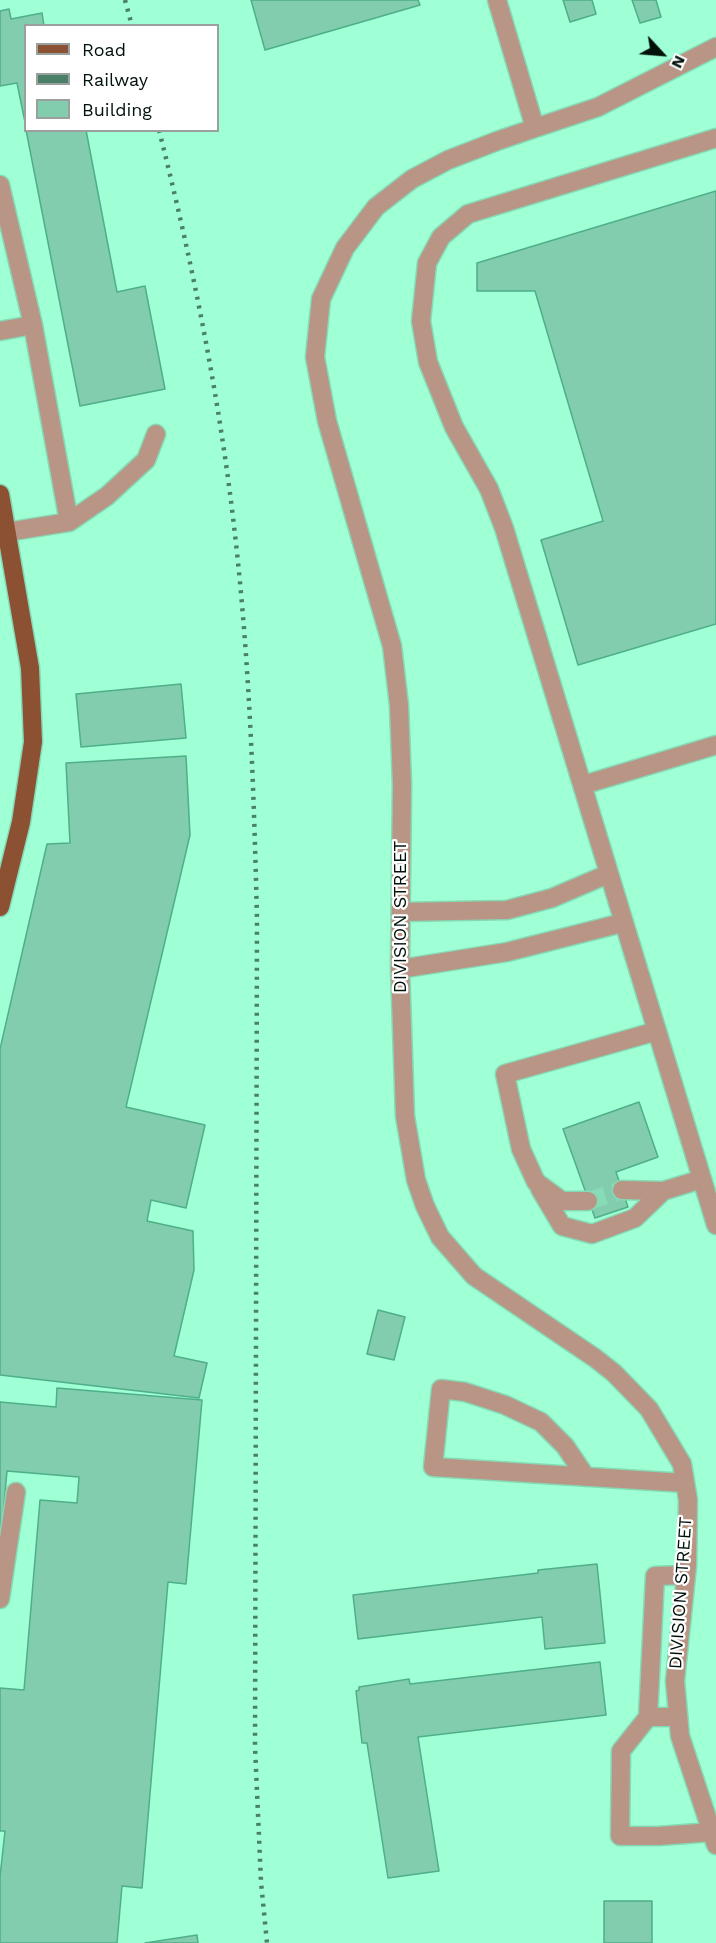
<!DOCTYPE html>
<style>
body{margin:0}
#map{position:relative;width:716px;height:1943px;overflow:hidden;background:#9fffd5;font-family:"Work Sans",sans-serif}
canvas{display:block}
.legend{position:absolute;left:24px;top:24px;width:195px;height:108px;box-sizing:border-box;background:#fff;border:2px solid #99a09d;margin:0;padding:8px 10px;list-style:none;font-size:18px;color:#00120a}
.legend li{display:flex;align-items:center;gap:12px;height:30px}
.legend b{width:30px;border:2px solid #99a09d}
.north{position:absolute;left:632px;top:24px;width:60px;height:60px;-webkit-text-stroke:4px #fff;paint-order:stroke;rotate:116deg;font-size:16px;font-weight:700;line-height:24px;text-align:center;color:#00120a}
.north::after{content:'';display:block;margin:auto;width:21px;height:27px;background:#00120a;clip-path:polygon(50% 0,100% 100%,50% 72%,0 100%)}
</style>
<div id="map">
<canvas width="716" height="1943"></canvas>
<ul class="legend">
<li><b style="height:8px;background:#8c5033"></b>Road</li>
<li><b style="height:8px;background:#4a8068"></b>Railway</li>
<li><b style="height:16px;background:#82cdad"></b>Building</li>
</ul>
<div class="north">N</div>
</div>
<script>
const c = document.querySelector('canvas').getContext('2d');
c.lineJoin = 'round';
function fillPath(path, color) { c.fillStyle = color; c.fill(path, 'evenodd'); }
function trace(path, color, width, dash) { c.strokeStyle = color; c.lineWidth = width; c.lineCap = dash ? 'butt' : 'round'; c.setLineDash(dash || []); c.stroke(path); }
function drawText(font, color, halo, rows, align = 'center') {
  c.font = font + ' "Work Sans",sans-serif'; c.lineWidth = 4.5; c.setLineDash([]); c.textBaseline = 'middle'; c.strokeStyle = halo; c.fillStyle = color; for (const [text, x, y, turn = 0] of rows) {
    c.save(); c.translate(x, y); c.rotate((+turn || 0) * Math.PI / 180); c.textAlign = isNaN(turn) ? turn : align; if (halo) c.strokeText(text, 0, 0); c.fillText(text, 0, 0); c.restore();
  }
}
const building = new Path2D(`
 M251 0H418L420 5 265 50Z
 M563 0H592L596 14 570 22Z
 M632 0H656L661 17 640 23Z
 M9 9 11 19 42 13 44 26H26V127L17 83 0 86V11Z
 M26 130H86L117 292 145 286 165 389 80 406Z
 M716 191V624L578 665 541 540 603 521 535 291H477V263Z
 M181 684 186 738 81 747 76 694Z
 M186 756 190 835 126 1107 205 1125 186 1208 151 1200 147 1221 193 1231 194 1270 174 1356 207 1363 199 1398 0 1375V1049L47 844 70 843 66 763Z
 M639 1102 658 1157 616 1172 628 1207 595 1218 563 1129Z
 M378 1310 405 1317 394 1360 367 1354Z
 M57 1388 202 1400 186 1584 168 1582 142 1888 122 1886 117 1943H0V1877L5 1831H0V1688L24 1690 40 1500 77 1503 79 1477 7 1471 0 1549V1402L56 1407Z
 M597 1564 605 1643 545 1649 542 1617 358 1639 353 1595 538 1573V1570Z
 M600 1662 606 1715 418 1737 439 1871 388 1878 367 1743H362L356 1691 359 1690V1687L409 1679 410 1684Z
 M604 1901H652V1943H604Z
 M197 1935 198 1943H145Z`);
fillPath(building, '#82cdad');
trace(building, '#4eaf89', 1.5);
trace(new Path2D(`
 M588 1201 622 1190`), '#87dbb7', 18, [18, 9]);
const minor = new Path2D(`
 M497 0 535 128 497 141 448 160 412 179 376 207 345 248 321 299 315 357 327 421 392 646 399 705 402 785 400 969 405 1116 416 1180 425 1206 440 1237 474 1276 595 1358 614 1373 649 1409 682 1464 688 1500 687 1566 675 1681 680 1736 716 1845
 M535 128 598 107 716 47
 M716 138 468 214 441 237 427 263 421 321 428 362 454 427 489 489 504 528 716 1225
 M0 185 33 325 69 522 7 532
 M0 331 33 325
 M69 522 107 496 146 460 156 434
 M583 785 716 745
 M401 912 507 910 552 898 608 874
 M400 969 507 952 622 923
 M540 1189 562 1226 592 1234 635 1218 663 1191
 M622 1190 663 1191 702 1179
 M588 1201H562L536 1182 521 1149 505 1074 657 1031
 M586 1477 565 1446 541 1422 505 1405 465 1392 441 1389 433 1467 685 1483
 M0 1599 16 1492
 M648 1717 655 1576 686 1575
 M678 1717H648L621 1751 620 1836H659L712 1832`);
const major = new Path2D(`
 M0 494 30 668 33 742 21 822 0 907`);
trace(minor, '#86d9b5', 21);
trace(major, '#86d9b5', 21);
trace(minor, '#b99585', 18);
trace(major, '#8c5033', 18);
trace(new Path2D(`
 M125 0 132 26
 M159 130C194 269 222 410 237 553 250 674 254 797 257 919L255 1746 261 1882 267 1943`), '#4a8068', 4.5, [3, 6]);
drawText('18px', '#00120a', '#fff', [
 ["DIVISION STREET",401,917,-90],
 ["DIVISION STREET",681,1593,-86]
]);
</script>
